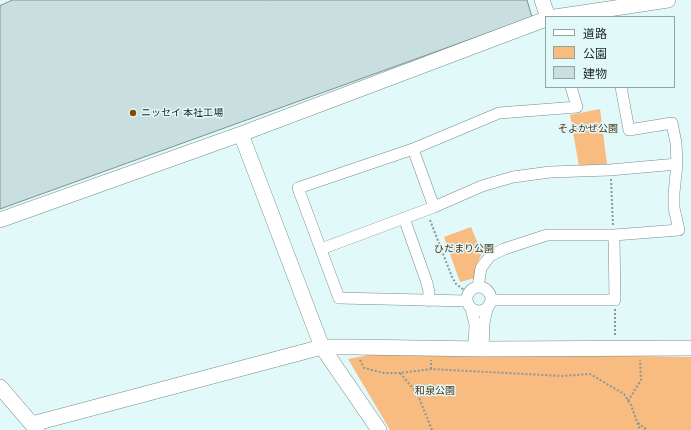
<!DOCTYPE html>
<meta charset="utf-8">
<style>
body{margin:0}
#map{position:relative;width:691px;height:430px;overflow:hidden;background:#e2f9fa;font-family:Ubuntu,"Noto Sans JP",sans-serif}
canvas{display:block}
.legend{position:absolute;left:545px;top:16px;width:130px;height:72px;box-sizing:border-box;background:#e2f9fa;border:1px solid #92a3a4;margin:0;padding:5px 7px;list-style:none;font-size:12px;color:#1b2324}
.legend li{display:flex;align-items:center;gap:8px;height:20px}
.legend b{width:20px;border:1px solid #92a3a4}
</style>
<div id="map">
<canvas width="691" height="430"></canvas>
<ul class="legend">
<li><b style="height:5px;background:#fff"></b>道路</li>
<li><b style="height:11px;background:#f8bb80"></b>公園</li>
<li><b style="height:11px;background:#c8dedf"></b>建物</li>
</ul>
</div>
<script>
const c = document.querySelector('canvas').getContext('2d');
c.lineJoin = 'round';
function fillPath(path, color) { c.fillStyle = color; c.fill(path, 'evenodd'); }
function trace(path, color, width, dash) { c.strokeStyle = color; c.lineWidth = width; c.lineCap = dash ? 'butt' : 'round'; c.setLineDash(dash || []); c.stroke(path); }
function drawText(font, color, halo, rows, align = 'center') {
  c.font = font + ' Ubuntu,"Noto Sans JP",sans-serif'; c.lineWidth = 3; c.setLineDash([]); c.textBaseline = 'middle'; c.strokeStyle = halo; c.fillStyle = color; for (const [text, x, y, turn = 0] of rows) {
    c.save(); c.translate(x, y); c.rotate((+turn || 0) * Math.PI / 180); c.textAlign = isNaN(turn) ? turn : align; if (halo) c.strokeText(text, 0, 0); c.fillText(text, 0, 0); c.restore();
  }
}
fillPath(new Path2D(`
 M600 109 607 164 579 166 570 115Z
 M471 227 482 253 477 264 475 278 460 282 444 237Z
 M384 352 691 357V430H390L348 359Z`), '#f8bb80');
const building = new Path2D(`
 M13 0H527L532 17 0 209V6Z`);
fillPath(building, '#c8dedf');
trace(building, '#7d9293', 1);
const street = new Path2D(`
 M413 149 434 207
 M404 218 427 283 429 292 428 301
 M321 249 434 207 482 186 513 177 550 172 610 170 677 164
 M467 299a12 12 0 1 1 24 0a12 12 0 1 1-24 0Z
 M478 287 481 268 490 256 504 249 547 235H614L679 230 674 208V193L677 164 676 143 672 123 629 130 621 87
 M492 300H615L614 235
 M467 301 339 298 298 188 413 149 499 113 577 107 571 87
 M471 309 475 324 474 349
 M483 349 484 323 487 309`);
const secondary = new Path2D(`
 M542 0 548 17
 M555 17 668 0
 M241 134 322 347 379 430
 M0 220 241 134 546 19
 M0 387 37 430
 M32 424 322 347H354L483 349 691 348`);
trace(street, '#768b8c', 12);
trace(secondary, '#768b8c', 16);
trace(new Path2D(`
 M611 179 613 225
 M430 220 452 277 456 284 464 290
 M615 309V337
 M360 360 364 368 384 373H400
 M431 369V360
 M628 401 641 380 640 360
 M638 423 647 430
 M432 430 417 393 400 373 431 369 562 376 590 374 624 394 631 405 640 430`), '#889899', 2, [2, 2]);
trace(street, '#fff', 11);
trace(secondary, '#fff', 15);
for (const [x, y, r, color] of [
 [133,113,4,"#864d00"]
]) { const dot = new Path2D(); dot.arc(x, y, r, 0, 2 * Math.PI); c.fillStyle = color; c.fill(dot); trace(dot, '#e2f9fa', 1.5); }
drawText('10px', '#1b2324', '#e2f9fa', [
 ["ニッセイ 本社工場",141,113]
], 'left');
drawText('10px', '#4b3116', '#e2f9fa', [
 ["そよかぜ公園",588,129],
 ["ひだまり公園",464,249],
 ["和泉公園",435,391]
]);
</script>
